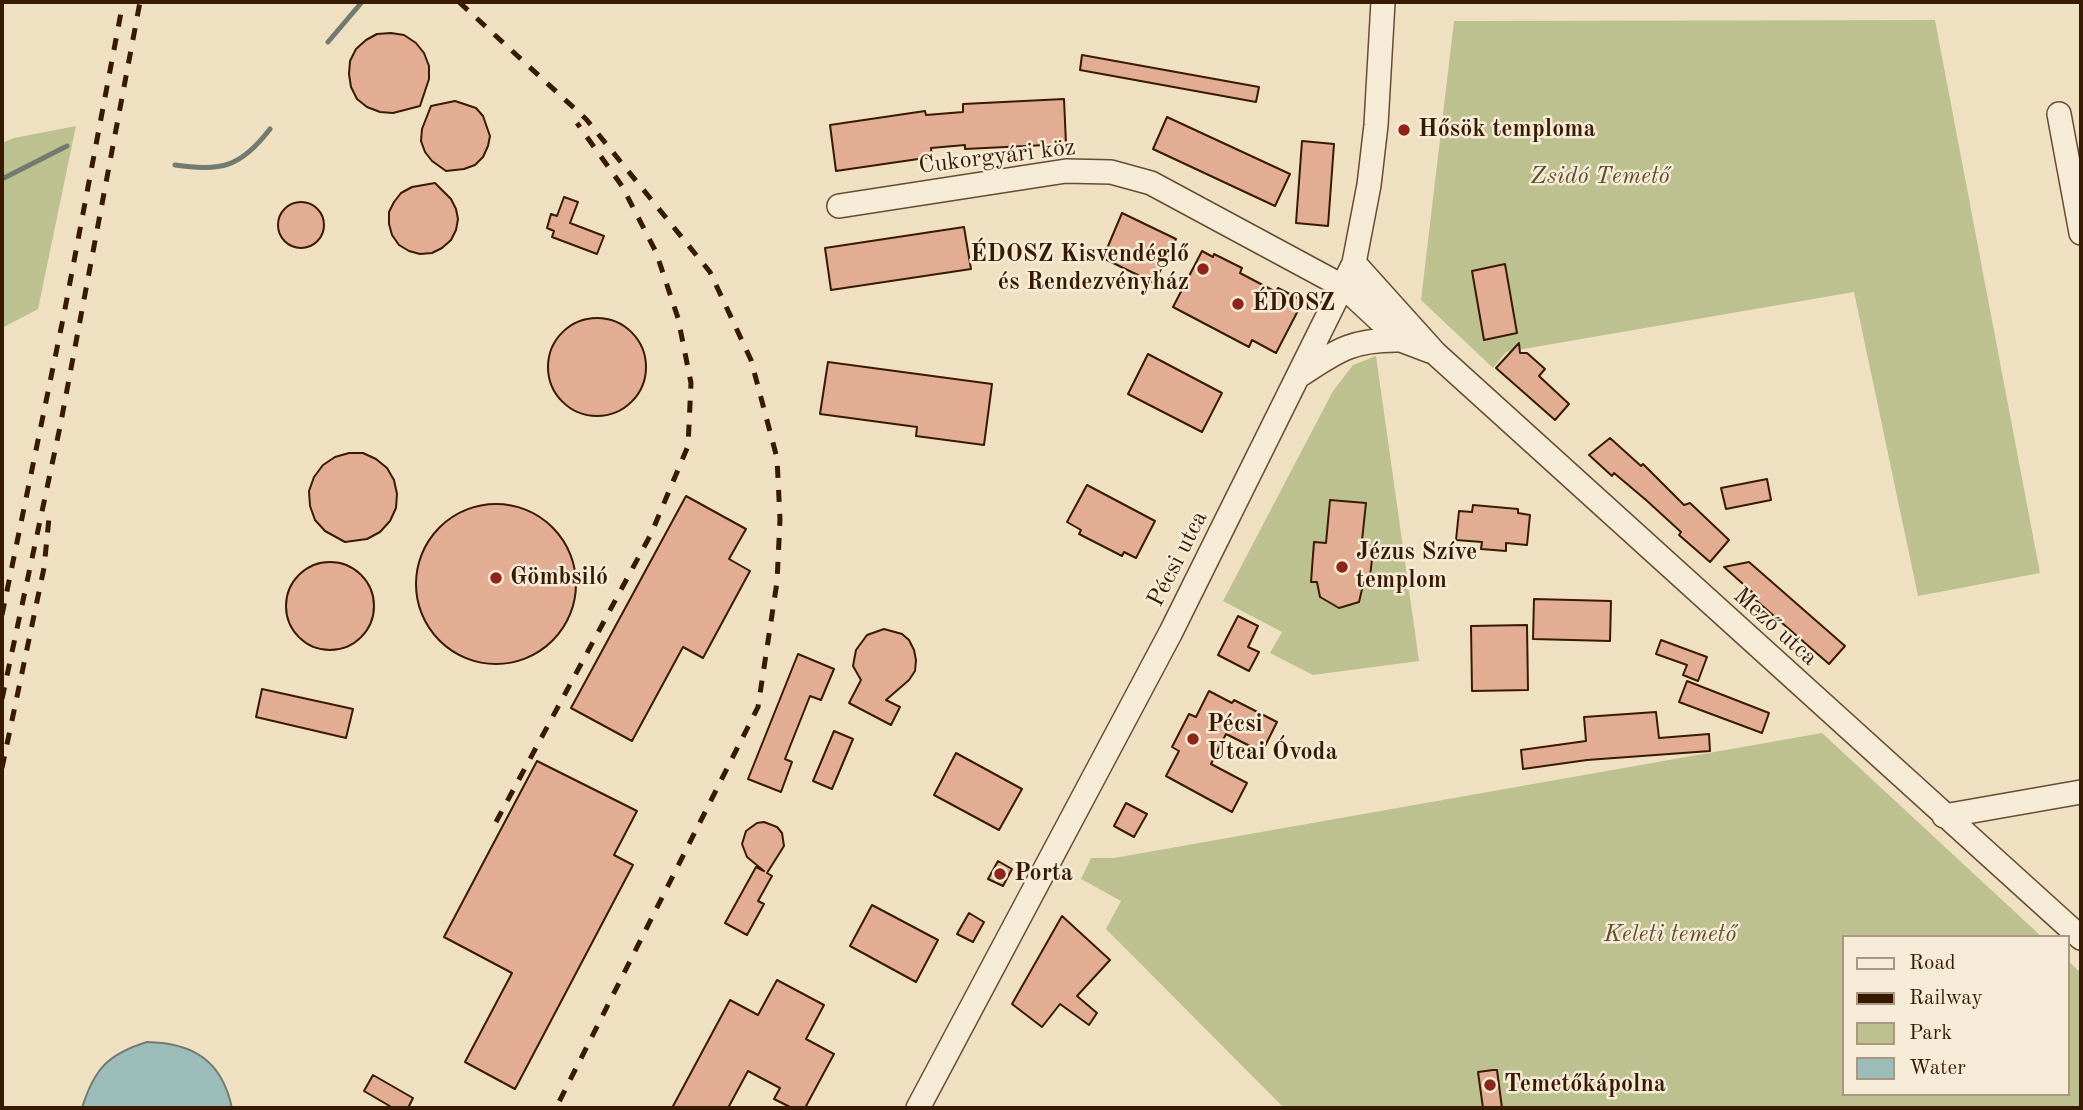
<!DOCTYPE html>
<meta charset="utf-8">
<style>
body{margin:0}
#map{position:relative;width:2083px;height:1110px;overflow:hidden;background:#f0e0c2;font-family:"Old Standard TT",serif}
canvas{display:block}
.frame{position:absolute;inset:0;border:4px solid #381a02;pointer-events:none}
.legend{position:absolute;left:1842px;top:935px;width:228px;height:161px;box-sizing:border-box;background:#f5ebd7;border:2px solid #a99782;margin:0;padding:9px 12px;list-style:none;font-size:21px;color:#381a02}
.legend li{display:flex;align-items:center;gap:14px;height:35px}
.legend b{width:35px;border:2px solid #a99782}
</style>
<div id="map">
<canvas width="2083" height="1110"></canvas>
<div class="frame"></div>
<ul class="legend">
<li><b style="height:9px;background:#f5ebd7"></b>Road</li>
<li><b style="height:9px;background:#381a02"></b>Railway</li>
<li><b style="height:19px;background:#bdc190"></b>Park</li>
<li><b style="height:19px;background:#9bbcb9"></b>Water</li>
</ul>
</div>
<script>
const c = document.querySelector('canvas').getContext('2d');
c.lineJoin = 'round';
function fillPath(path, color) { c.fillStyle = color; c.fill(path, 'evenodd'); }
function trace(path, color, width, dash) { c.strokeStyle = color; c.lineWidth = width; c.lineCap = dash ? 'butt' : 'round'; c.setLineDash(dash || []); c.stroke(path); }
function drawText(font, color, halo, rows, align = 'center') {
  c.font = font + ' "Old Standard TT",serif'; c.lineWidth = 5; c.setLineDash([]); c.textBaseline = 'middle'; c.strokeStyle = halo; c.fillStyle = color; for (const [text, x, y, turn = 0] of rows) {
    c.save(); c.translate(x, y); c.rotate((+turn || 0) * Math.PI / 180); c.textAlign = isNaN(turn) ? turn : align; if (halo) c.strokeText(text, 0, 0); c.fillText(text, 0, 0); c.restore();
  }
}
fillPath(new Path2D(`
 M1935 20 2040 573 1918 596 1854 292 1506 352 1493 368 1421 300 1454 21Z
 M76 126 38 309 2 328V143L14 138Z
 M1376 356 1419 661 1313 675 1270 653 1282 632 1223 601 1333 391 1353 365Z
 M1822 733 2042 937H1843V1094H2067V960L2081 973V1108H1284L1106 929 1121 901 1081 879 1091 858H1114Z`), '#bdc190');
const water = new Path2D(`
 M147 1042C194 1043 222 1061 232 1108H82C94 1069 108 1054 147 1042Z`);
fillPath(water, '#9bbcb9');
trace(water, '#737b70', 2);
trace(new Path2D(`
 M328 42 362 2
 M175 165C221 172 241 167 270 129
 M2 179 67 146`), '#737b70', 5);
const building = new Path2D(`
 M391 33 404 35 416 43 424 53 429 66V79L420 106 393 113 380 112 367 107 357 99 351 87 349 74 350 61 356 49 366 40 377 34Z
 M1082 55 1259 87 1256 102 1080 70Z
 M1064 99 1066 144 965 149V145L931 148 932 157 836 171 830 125 925 111 926 115 963 112V104Z
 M455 101 476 108 483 116 490 136 488 146 483 157 475 165 464 169 446 171 432 161 425 152 421 141 422 129 431 106Z
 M1167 117 1290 174 1275 206 1153 149Z
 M1302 141 1334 144 1328 226 1296 223Z
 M435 183 451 199 456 209 458 219 456 230 451 240 442 248 432 253 420 254 409 251 399 245 392 235 389 224V212L394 202 401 193 412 187Z
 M564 197 578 202 570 223 604 236 597 254 552 237 554 231 547 228 551 214 557 216Z
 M278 225a23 23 0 1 1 46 0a23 23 0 1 1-46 0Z
 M1122 213 1176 239 1154 283 1103 258Z
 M964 227 971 269 831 290 825 248Z
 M1202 251 1213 257 1214 254 1242 268 1240 273 1276 292 1278 288 1303 301 1276 353 1252 340 1249 347 1173 307Z
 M1505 264 1517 333 1484 340 1472 271Z
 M548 367a49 49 0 1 1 98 0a49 49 0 1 1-98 0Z
 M1519 343 1520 353H1527L1545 369 1539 376 1569 404 1555 420 1496 368Z
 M1148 354 1222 393 1202 432 1128 394Z
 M828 362 992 384 984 445 916 436 917 427 820 414Z
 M1610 438 1641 466 1643 464 1684 505 1690 503 1729 540 1710 562 1679 535 1681 532 1646 500 1614 473 1612 476 1589 455Z
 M349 453H363L376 459 387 468 394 480 397 494 396 508 390 521 380 532 367 539 345 542 325 531 315 520 310 506 309 491 314 477 323 465 335 457Z
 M1767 479 1771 500 1726 509 1721 488Z
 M1087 485 1155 521 1136 558 1124 552 1122 556 1079 534 1081 530 1067 522Z
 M686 496 746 529 729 559 750 571 703 658 683 647 632 741 571 708Z
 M1330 500 1366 503 1361 550 1373 551 1369 585H1363L1359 602 1339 608 1320 597 1317 582H1311L1314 542 1326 543Z
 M416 584a80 80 0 1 1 160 0a80 80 0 1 1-160 0Z
 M1473 505 1518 509V513L1530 515 1527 545 1506 543V551L1481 549 1482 542 1456 540 1459 511 1472 512Z
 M1749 562 1845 646 1829 664 1750 595 1752 592 1724 567Z
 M286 606a44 44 0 1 1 88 0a44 44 0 1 1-88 0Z
 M1534 599 1611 601 1610 641 1533 639Z
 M1238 616 1258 626 1248 647 1259 652 1249 671 1218 655Z
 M1527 625 1528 690 1472 691 1471 626Z
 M884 629 902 634 909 640 914 650 916 660 915 671 909 680 886 700 900 707 891 725 849 703 861 680 853 666 856 650 867 635Z
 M1661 640 1707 657 1698 681 1683 675 1687 665 1656 654Z
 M798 654 834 669 821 700 810 696 785 759 792 762 781 792 748 779Z
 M1687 681 1769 713 1762 733 1679 702Z
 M262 689 353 709 346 738 256 717Z
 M1209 691 1232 703 1234 700 1277 722 1262 752 1226 734 1211 764 1247 783 1232 812 1166 776 1179 751 1172 747 1189 714 1196 717Z
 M1656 712 1659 738 1709 734 1710 751 1587 760 1523 769 1521 750 1586 741 1584 717Z
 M834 731 853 739 832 789 813 781Z
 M956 753 1022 789 999 830 934 795Z
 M537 761 637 811 614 855 633 865 515 1089 465 1062 512 973 444 937Z
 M1126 803 1147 814 1134 837 1114 826Z
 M764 822 777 827 782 833 784 846 767 873 772 876 758 901 764 904 747 935 725 923 756 867 764 871 747 857 742 844 746 831 757 823Z
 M998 861 1012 869 1003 886 988 879Z
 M872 905 938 940 916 982 850 946Z
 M969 913 984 922 973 942 957 934Z
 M1062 916 1110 960 1077 996 1097 1013 1089 1025 1060 1004 1042 1027 1012 1004Z
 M777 980 824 1005 806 1039 834 1054 805 1108H792L774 1099 780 1088 748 1071 728 1108H672L730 1000 758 1015Z
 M1493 1070H1497L1502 1108H1483L1478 1072Z
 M373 1075 413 1098 408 1108H393L364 1091Z`);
fillPath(building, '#e2ad93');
trace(building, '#381a02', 2);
const minor = new Path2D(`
 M2059 114 2081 233
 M839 206 1066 171 1111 172 1151 183 1344 287 1401 340 1430 351
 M1354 263 1435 353 2081 938
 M1302 374C1339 349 1355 339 1401 340
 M1944 816 2081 792
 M918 1108 1171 632 1354 263 1369 185 1376 125 1383 2`);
trace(minor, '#664c32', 26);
trace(minor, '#f5ebd7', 23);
trace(new Path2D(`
 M459 2 586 119 710 272 751 360 777 458 780 519 777 582 758 707 556 1108
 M2 615 64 314 123 2
 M2 699 60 427 140 2
 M2 768 44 568 49 518
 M496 822 651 534 688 446 691 383 678 318 656 252 622 186 577 123`), '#381a02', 5, [12, 12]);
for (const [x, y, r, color] of [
 [1404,130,7,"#8f2418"],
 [1203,269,7,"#8f2418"],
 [1238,304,7,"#8f2418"],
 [1342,567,7,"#8f2418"],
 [496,578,7,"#8f2418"],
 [1193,739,7,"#8f2418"],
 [1000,874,7,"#8f2418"],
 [1490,1085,7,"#8f2418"]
]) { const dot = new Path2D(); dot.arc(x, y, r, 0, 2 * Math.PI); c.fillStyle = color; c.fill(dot); trace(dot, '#f5ebd7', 2.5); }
drawText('bold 24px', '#381a02', '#f5ebd7', [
 ["Hősök temploma",1418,130],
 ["ÉDOSZ Kisvendéglő",1189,255,"right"],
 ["és Rendezvényház",1189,283,"right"],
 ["ÉDOSZ",1252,304],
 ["Jézus Szíve",1356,553],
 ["templom",1356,581],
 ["Gömbsiló",510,578],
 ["Pécsi",1207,725],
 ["Utcai Óvoda",1207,753],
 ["Porta",1014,874],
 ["Temetőkápolna",1504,1085]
], 'left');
drawText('24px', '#381a02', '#f5ebd7', [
 ["Cukorgyári köz",997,157,-7],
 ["Pécsi utca",1178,559,-63],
 ["Mező utca",1775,627,42]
]);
drawText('italic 24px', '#604c2d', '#f5ebd7', [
 ["Zsidó Temető",1600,177],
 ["Keleti temető",1670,935]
]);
</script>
